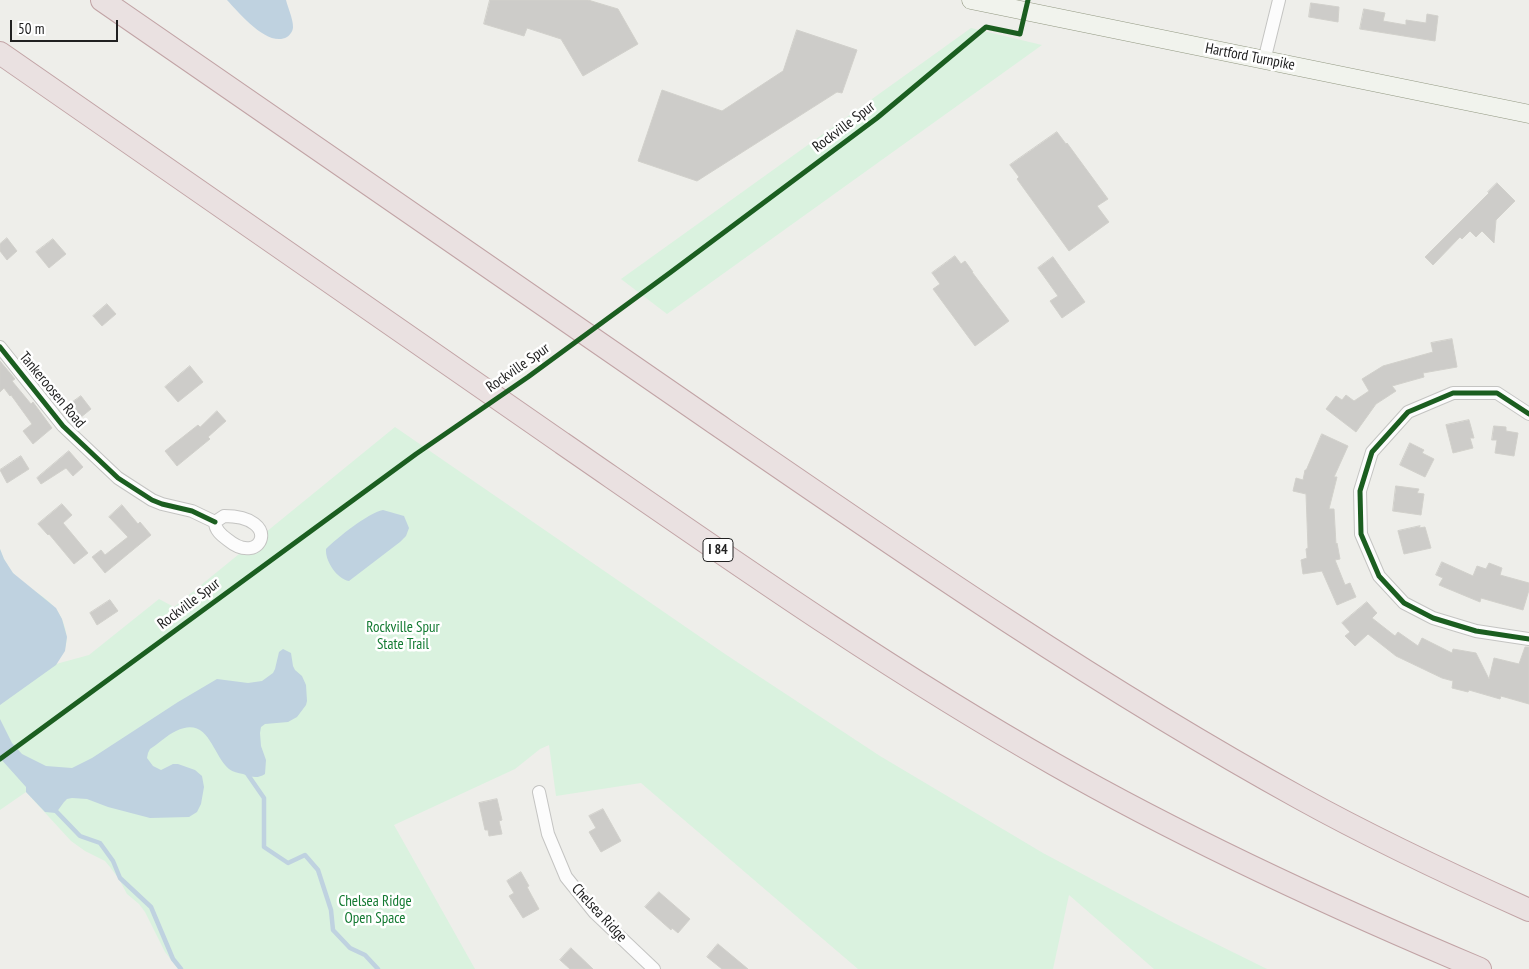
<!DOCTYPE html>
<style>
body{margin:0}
#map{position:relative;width:1529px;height:969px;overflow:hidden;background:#eeeeea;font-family:"PT Sans Narrow",sans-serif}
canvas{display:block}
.scale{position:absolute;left:10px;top:20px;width:108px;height:22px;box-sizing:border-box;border:2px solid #212121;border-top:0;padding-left:6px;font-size:15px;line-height:18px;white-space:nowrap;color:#212121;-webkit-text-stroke:4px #fff;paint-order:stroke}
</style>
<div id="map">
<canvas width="1529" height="969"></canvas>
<div class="scale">50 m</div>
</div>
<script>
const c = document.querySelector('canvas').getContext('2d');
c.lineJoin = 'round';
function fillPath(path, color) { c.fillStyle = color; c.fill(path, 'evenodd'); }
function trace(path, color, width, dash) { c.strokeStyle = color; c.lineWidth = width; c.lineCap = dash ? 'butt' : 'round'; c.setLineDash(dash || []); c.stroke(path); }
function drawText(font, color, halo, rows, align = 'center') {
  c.font = font + ' "PT Sans Narrow",sans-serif'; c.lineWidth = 5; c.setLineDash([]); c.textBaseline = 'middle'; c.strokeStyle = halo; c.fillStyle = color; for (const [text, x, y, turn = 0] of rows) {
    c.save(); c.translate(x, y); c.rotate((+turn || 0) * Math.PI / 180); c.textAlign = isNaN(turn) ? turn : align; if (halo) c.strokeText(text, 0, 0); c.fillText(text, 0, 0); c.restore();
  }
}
fillPath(new Path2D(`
 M971 28 1042 45 667 314 621 279Z
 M395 427 725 654 880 756 1043 853 1174 923 1267 969H1154L1069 895 1053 969H858L641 783 556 796 549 745 540 749 515 769 394 825 475 969H178L165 952 145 912 139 904 127 894 119 879 110 867 105 861 85 851 71 841 26 792 0 810V549C3 558 7 566 13 573 31 594 57 597 65 628 69 645 65 650 56 664L89 655 159 599 174 607Z`), '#daf2df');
fillPath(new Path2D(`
 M227 0H286C288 8 293 19 293 27 293 31 290 35 287 37 268 48 239 13 227 0Z
 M383 510 404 516 409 528 406 536 400 542 349 581C337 579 325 561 326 549 337 538 368 513 383 510Z
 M0 549 4 559 13 573 56 608 62 619 67 637 65 651 56 665 0 705Z
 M283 649 291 653 293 666 295 670 302 676 306 685 307 701 306 705 297 717 288 722 265 724 261 727 260 733 261 746 266 760 265 774C257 779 252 777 243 774 238 773 233 772 229 769 212 755 209 715 176 731 167 735 158 744 150 749L148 753 147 758 153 766 161 770 173 764H178L195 770 202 776 204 787 201 804 197 812 189 817 150 818 108 807 87 799 72 798 67 799 64 802 56 813 45 812 26 792V787L0 758V719L12 743 22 754 46 766 72 768 92 758 178 702 217 679 248 683 262 681 273 673 275 669 279 652Z`), '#bfd2e0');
trace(new Path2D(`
 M246 772 264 798V847L288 863 305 855 318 870 331 910 333 930 350 948 365 955 378 969
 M54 809 80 836 100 843 113 861 120 878 151 907 173 959 181 969`), '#bfd2e0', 4.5);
const building = new Path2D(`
 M490 0H588L618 9 638 44 583 76 561 39 527 28 524 36 484 24Z
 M1311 3 1339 7 1338 22 1309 17Z
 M1364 9 1385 13 1383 21 1406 25V20L1426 23 1427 14 1438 16 1435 41 1360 29Z
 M797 30 857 50 842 93 837 92 697 181 638 161 662 90 722 111 783 71Z
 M1057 132 1066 144 1067 143 1108 199 1097 206 1109 222 1069 251 1017 179 1019 177 1010 165Z
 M1497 183 1515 201 1496 220 1494 243 1482 231 1476 237 1470 231 1462 239 1460 237 1433 265 1425 257 1489 193 1488 192Z
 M7 238 17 251 7 260 0 251V244Z
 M53 239 66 254 49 268 36 252Z
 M955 256 961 264 965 261 973 272H972L1009 321 975 346 933 289 940 284 932 273Z
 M1053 257 1085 302 1062 318 1050 301 1058 296 1038 268Z
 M107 304 116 314 102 326 93 316Z
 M1452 339 1457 367 1423 373 1424 377 1392 386 1396 391 1376 404 1356 432 1326 409 1336 396 1342 400 1346 395 1354 401 1369 391 1362 379 1383 366 1433 352 1431 343Z
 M0 361 15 379 12 381 31 404 33 402 52 428 33 444 23 431 32 424 11 395 10 396 4 388 0 392Z
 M190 366 203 382 178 402 165 387Z
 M81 396 91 409 80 418 70 404Z
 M217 411 226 421 208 437 210 439 177 466 165 451 198 425 200 427Z
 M1469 420 1474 438H1470L1473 448 1453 453 1446 425Z
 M1494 426 1506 427V431L1518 433 1514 456 1495 453 1497 440H1492Z
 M1322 434 1348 446 1334 477H1337L1329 509H1334L1336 544 1337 543 1340 559 1335 560 1345 585 1350 583 1356 597 1337 605 1322 571 1303 574 1301 560 1307 558 1306 549 1308 548 1306 494 1293 491 1296 478 1303 480 1305 470H1306Z
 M1410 443 1424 450 1422 453 1434 459 1425 477 1400 465Z
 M69 451 83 467 73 476 66 468 41 484 37 478Z
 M21 456 29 469 7 483 0 470Z
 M1396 486 1419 489 1417 493 1424 494 1421 515 1393 511Z
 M62 504 72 515 63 523 88 553 74 564 49 534 48 535 38 524Z
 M122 505 138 524 140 522 151 535 105 573 92 557 101 550 105 555 128 537 109 517Z
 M1420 526 1419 528 1425 527 1431 548 1404 554 1398 531Z
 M1442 562 1473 576 1477 566 1486 569 1489 563 1502 568 1500 575 1529 583V590L1523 610 1481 598 1480 602 1439 585 1443 578 1436 575Z
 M110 600 118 611 97 625 90 613Z
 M1367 602 1377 613 1372 618 1395 636 1398 632 1418 646 1422 638 1452 653 1453 649 1476 653 1489 679 1494 658 1519 664 1525 647H1529V704L1501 696 1500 699 1469 690 1468 692 1452 688 1453 681 1442 678 1396 656 1368 634 1355 646 1345 636 1350 632 1342 623Z
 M497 799 502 820 499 821 502 834 489 836 488 830H485L479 803Z
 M603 809 621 841 601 852 589 832 596 828 589 816Z
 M521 872 529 886 527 887 539 909 523 918 509 896 514 893 507 881Z
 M659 892 690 919 678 933 672 928 671 930 645 907Z
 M718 944 748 969H722L707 957Z
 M571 948 593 969H570L560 960Z`);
fillPath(building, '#cdccc9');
trace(building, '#d1d0cb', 1);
const minor = new Path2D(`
 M1264 61 1279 0
 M0 347 63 426 118 478 152 500 162 504 192 511 215 522
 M1529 414 1497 393H1453L1408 412 1372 452 1360 491 1361 534 1379 576 1404 603 1433 618 1476 631 1529 639
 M224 516C283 516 262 568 228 540 221 535 215 530 215 522Z
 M539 792 548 834 566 877 595 913 654 969`);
const secondary = new Path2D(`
 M971 0 1529 114`);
const motorway = new Path2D(`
 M102 0C306 140 509 281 712 421 904 553 1095 685 1300 798 1374 839 1451 875 1529 910
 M0 53C188 183 375 313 562 443 723 554 883 667 1054 764 1191 842 1335 908 1480 969`);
trace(minor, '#c4c4c2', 14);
trace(secondary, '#929882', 19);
trace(motorway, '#c1a3a5', 24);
trace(minor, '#fcfcfc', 12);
trace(secondary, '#f1f3ed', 18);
trace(motorway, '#eae1e1', 22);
trace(new Path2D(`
 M0 347 63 426 118 478 152 500 162 504 192 511 215 522
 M1529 414 1497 393H1453L1408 412 1372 452 1360 491 1361 534 1379 576 1404 603 1433 618 1476 631 1529 639
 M0 759 416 454 528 377 671 272 877 118 986 27 1020 34 1028 0`), '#1b5e20', 5);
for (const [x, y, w] of [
 [718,550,30]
]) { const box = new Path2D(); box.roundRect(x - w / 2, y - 11.5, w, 23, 4); c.fillStyle = '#fff'; c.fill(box); trace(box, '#212121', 1); }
drawText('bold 14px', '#212121', null, [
 ["I 84",718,550]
]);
drawText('15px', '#212121', '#fff', [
 ["Hartford Turnpike",1250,57,11],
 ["Rockville Spur",844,127,-37],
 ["Rockville Spur",518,368,-35],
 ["Tankeroosen Road",52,390,50],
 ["Rockville Spur",189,604,-37],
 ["Chelsea Ridge",599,913,47]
]);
drawText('15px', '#137a32', '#fff', [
 ["Rockville Spur",403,628],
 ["State Trail",403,645],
 ["Chelsea Ridge",375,902],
 ["Open Space",375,919]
]);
</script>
